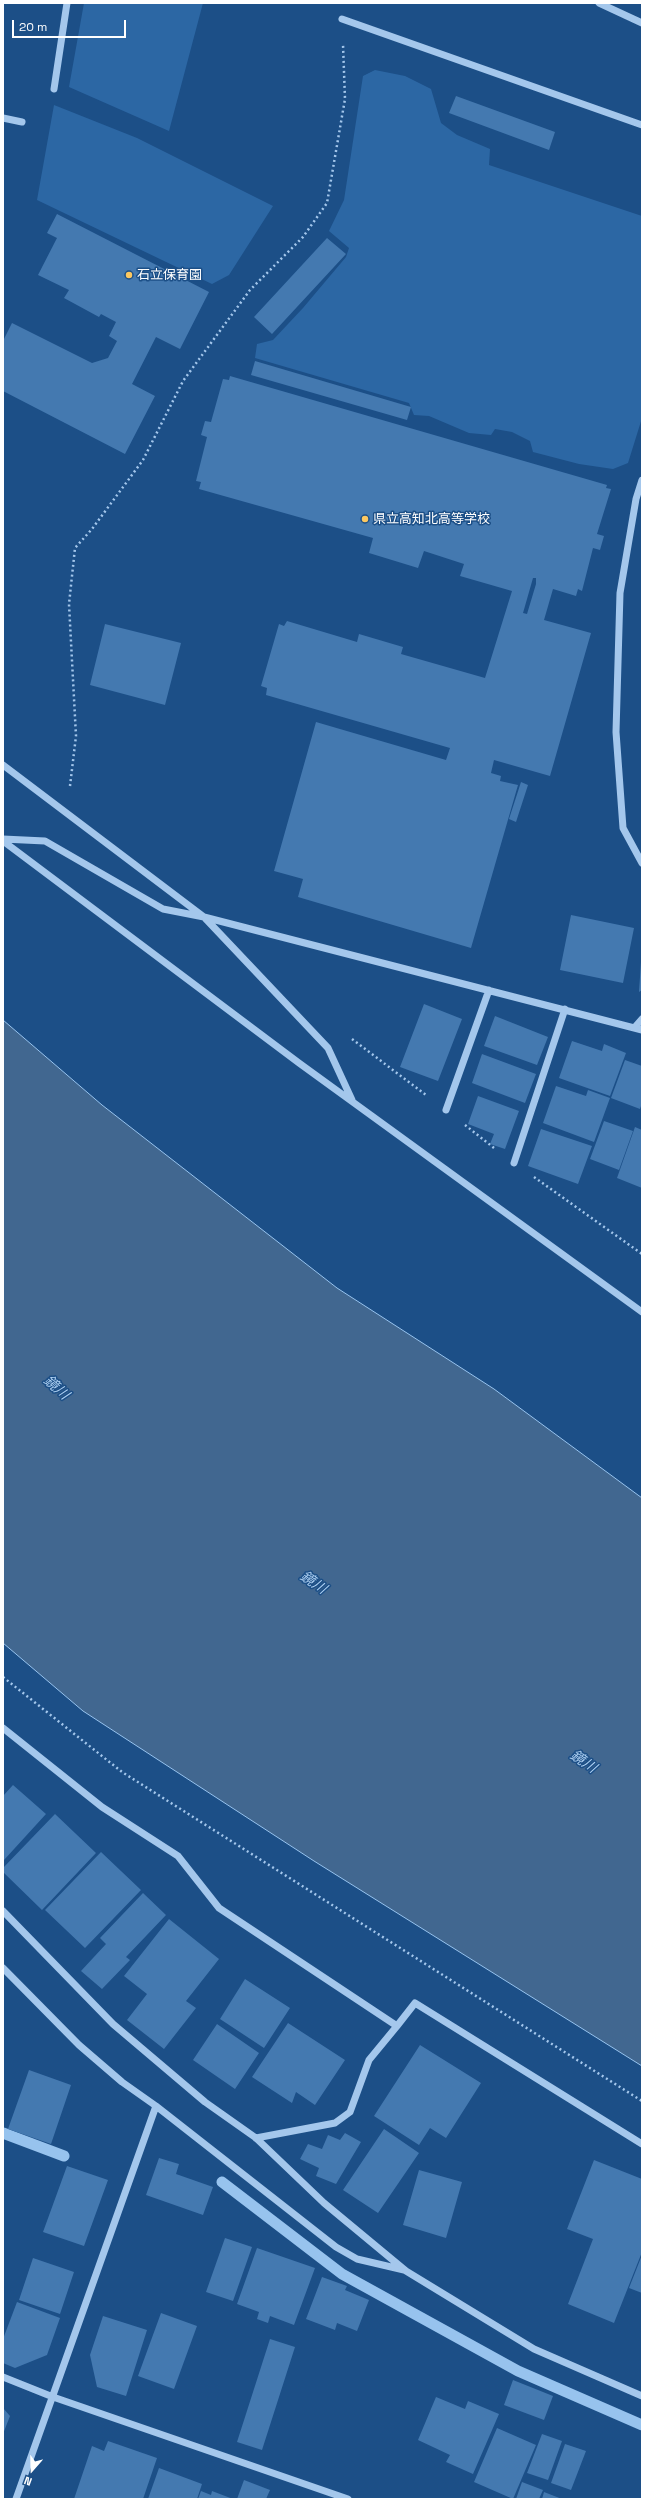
<!DOCTYPE html>
<meta charset="utf-8">
<style>
body{margin:0}
#map{position:relative;width:645px;height:2502px;overflow:hidden;background:#1c4f87;font-family:"Space Grotesk",sans-serif}
canvas{display:block}
.frame{position:absolute;inset:0;border:4px solid #fff;pointer-events:none}
.north{position:absolute;left:12px;top:2450px;width:40px;height:40px;-webkit-text-stroke:3px #1c4f87;paint-order:stroke;rotate:200deg;font-size:11px;font-weight:700;line-height:16px;text-align:center;color:#fff}
.north::after{content:'';display:block;margin:auto;width:14px;height:18px;background:#fff;clip-path:polygon(50% 0,100% 100%,50% 72%,0 100%)}
.scale{position:absolute;left:12px;top:20px;width:114px;height:18px;box-sizing:border-box;border:2px solid #fff;border-top:0;padding-left:5px;font-size:12px;line-height:14px;white-space:nowrap;color:#fff;-webkit-text-stroke:3px #1c4f87;paint-order:stroke}
</style>
<div id="map">
<canvas width="645" height="2502"></canvas>
<div class="frame"></div>
<div class="north">N</div>
<div class="scale">20 m</div>
</div>
<script>
const c = document.querySelector('canvas').getContext('2d');
c.lineJoin = 'round';
function fillPath(path, color) { c.fillStyle = color; c.fill(path, 'evenodd'); }
function trace(path, color, width, dash) { c.strokeStyle = color; c.lineWidth = width; c.lineCap = dash ? 'butt' : 'round'; c.setLineDash(dash || []); c.stroke(path); }
function drawText(font, color, halo, rows, align = 'center') {
  c.font = font + ' "Space Grotesk","Noto Sans JP",sans-serif'; c.lineWidth = 3; c.setLineDash([]); c.textBaseline = 'middle'; c.strokeStyle = halo; c.fillStyle = color; for (const [text, x, y, turn = 0] of rows) {
    c.save(); c.translate(x, y); c.rotate((+turn || 0) * Math.PI / 180); c.textAlign = isNaN(turn) ? turn : align; if (halo) c.strokeText(text, 0, 0); c.fillText(text, 0, 0); c.restore();
  }
}
fillPath(new Path2D(`
 M84 3H203L169 131 69 87Z
 M375 70 405 76 431 89 441 123 457 135 490 149 489 165 642 216V418L628 463 613 469 579 464 533 452 530 441 512 432 495 429 491 435 469 433 429 416 414 415 409 403 255 358 257 344 273 340 303 308 346 257 349 248 329 231 344 200 363 76Z
 M54 105 137 138 273 206 229 275 212 284 37 200Z`), '#2c67a4');
const water = new Path2D(`
 M3 1020 102 1105 337 1288 494 1389 642 1498V2066L314 1861 83 1711 3 1643Z`);
fillPath(water, '#416790');
trace(water, '#97c3ee', 1);
trace(new Path2D(`
 M3 2133 64 2156
 M222 2182 342 2274 518 2371 642 2425`), '#97c3ee', 11);
fillPath(new Path2D(`
 M456 96 555 132 549 150 449 113Z
 M57 214 209 292 180 349 156 337 132 384 155 396 125 454 3 391V341L12 323 92 363 108 358 117 341 109 336 116 322 101 314 99 317 64 298 69 290 38 275 57 238 47 233Z
 M327 238 346 254 272 334 254 317Z
 M255 361 411 407 407 420 251 375Z
 M230 376 607 485 606 488 611 489 597 534 604 536 600 550 593 548 582 591 578 589 576 596 553 589 544 620 591 633 550 776 494 760 491 773 501 776 500 781 518 785 471 948 298 897 303 879 274 871 316 722 446 760 450 748 266 695 267 688 261 686 279 624 284 626 287 621 357 642 359 634 403 647 401 654 485 678 512 591 460 576 464 564 424 551 418 568 369 553 373 538 199 489 201 482 196 481 207 437 201 435 205 421 211 422 223 379 229 380ZM533 578H536V584L527 614 523 613Z
 M105 624 181 643 165 705 90 685Z
 M521 782 528 785 516 822 509 819Z
 M571 915 634 928 623 983 560 970Z
 M641 962 642 990 639 992Z
 M424 1004 462 1019 438 1081 400 1067Z
 M495 1016 548 1037 537 1065 484 1046Z
 M572 1041 602 1051 604 1044 626 1053 610 1096 559 1078Z
 M482 1054 536 1074 525 1103 472 1083Z
 M625 1060 642 1066V1103L640 1109 611 1098Z
 M556 1086 586 1096 588 1090 610 1098 594 1142 543 1123Z
 M478 1096 519 1111 505 1149 490 1144 494 1134 468 1124Z
 M604 1121 633 1131 619 1170 590 1159Z
 M635 1127 642 1130V1188L617 1178Z
 M541 1129 592 1146 578 1184 528 1166Z
 M13 1785 46 1814 4 1860 3 1796Z
 M55 1814 96 1853 42 1910 3 1872V1868Z
 M101 1852 141 1890 85 1948 45 1910Z
 M143 1893 166 1915 126 1957 130 1960 102 1989 81 1971 106 1944 100 1938Z
 M169 1919 219 1959 186 2001 196 2008 164 2049 127 2020 147 1994 124 1976Z
 M245 1979 290 2008 264 2048 220 2019Z
 M288 2023 345 2060 315 2105 296 2092 292 2103 252 2077Z
 M217 2024 259 2053 235 2089 193 2060Z
 M420 2045 481 2083 446 2138 430 2128 419 2145 374 2116Z
 M29 2070 71 2085 51 2144 8 2129Z
 M384 2129 419 2153 378 2213 343 2190Z
 M345 2133 361 2142 336 2184 316 2176 319 2168 300 2159 308 2144 322 2149 328 2135 340 2140Z
 M159 2158 179 2164 176 2174 213 2187 203 2215 146 2195Z
 M594 2160 642 2179V2252L614 2323 568 2304 593 2239 567 2229Z
 M67 2166 108 2180 84 2246 43 2232Z
 M419 2170 462 2182 446 2238 403 2225Z
 M225 2238 252 2247 233 2301 206 2292Z
 M257 2248 315 2268 294 2325 270 2316 268 2323 257 2319 259 2312 237 2304Z
 M642 2255V2293L629 2288Z
 M33 2258 74 2272 60 2314 19 2300Z
 M322 2277 347 2286 345 2290 369 2300 357 2331 337 2323 335 2330 306 2319Z
 M17 2302 60 2318 47 2355 15 2368 3 2363V2339Z
 M161 2313 197 2326 174 2389 138 2376Z
 M103 2316 147 2330 126 2396 97 2387 90 2355Z
 M270 2339 295 2347 262 2450 237 2442Z
 M513 2380 553 2396 544 2420 504 2405Z
 M436 2397 465 2409 468 2401 499 2414 473 2474 446 2462 450 2455 418 2440Z
 M3 2408 10 2416 3 2434Z
 M497 2428 536 2445 513 2499 474 2482Z
 M542 2434 562 2441 548 2480 527 2473Z
 M108 2441 157 2458 143 2499H74L92 2446 104 2451Z
 M565 2444 586 2451 571 2490 551 2483Z
 M159 2468 202 2484 197 2499H148Z
 M244 2480 270 2490 266 2499H237Z
 M522 2482 543 2490 539 2499H516Z
 M201 2491 211 2495 212 2491 233 2499H198Z
 M544 2492 562 2499H542Z`), '#4479b0');
trace(new Path2D(`
 M70 786 76 736 69 604 75 548 92 529 143 460 183 381 250 290 303 237 327 203 345 99 343 44
 M352 1039 426 1095
 M465 1125 494 1148
 M534 1177 642 1254
 M3 1677 122 1772 642 2101`), '#a4c7ec', 2.5, [2, 3]);
trace(new Path2D(`
 M599 3 642 23
 M342 19 642 125
 M54 89 67 3
 M3 118 22 122
 M642 480 636 499 620 593 616 732 623 828 642 863
 M3 765 204 917 642 1030
 M3 839 45 841 163 909 204 917 328 1048 352 1100
 M3 841 299 1063 642 1312
 M635 1027 642 1019
 M446 1110 489 990
 M514 1163 565 1009
 M3 1728 102 1807 178 1856 219 1908 397 2026 415 2003 642 2144
 M3 1911 113 2024 205 2102 256 2138 324 2203 406 2271 534 2349 642 2396
 M3 1968 79 2045 122 2082 156 2106 336 2247 357 2259 404 2270
 M256 2138 335 2123 350 2112 369 2060 397 2026
 M3 2377 53 2397 348 2499
 M16 2499 156 2106`), '#a4c7ec', 7);
for (const [x, y, r, color] of [
 [129,275,4,"#fcc861"],
 [365,519,4,"#fcc861"]
]) { const dot = new Path2D(); dot.arc(x, y, r, 0, 2 * Math.PI); c.fillStyle = color; c.fill(dot); trace(dot, '#1c4f87', 1.5); }
drawText('13px', '#fff', '#1c4f87', [
 ["石立保育園",137,275],
 ["県立高知北高等学校",373,519]
], 'left');
drawText('italic 14px', '#afd1f3', '#1c4f87', [
 ["鏡川",56,1388,42],
 ["鏡川",313,1583,34],
 ["鏡川",583,1762,34]
]);
</script>
